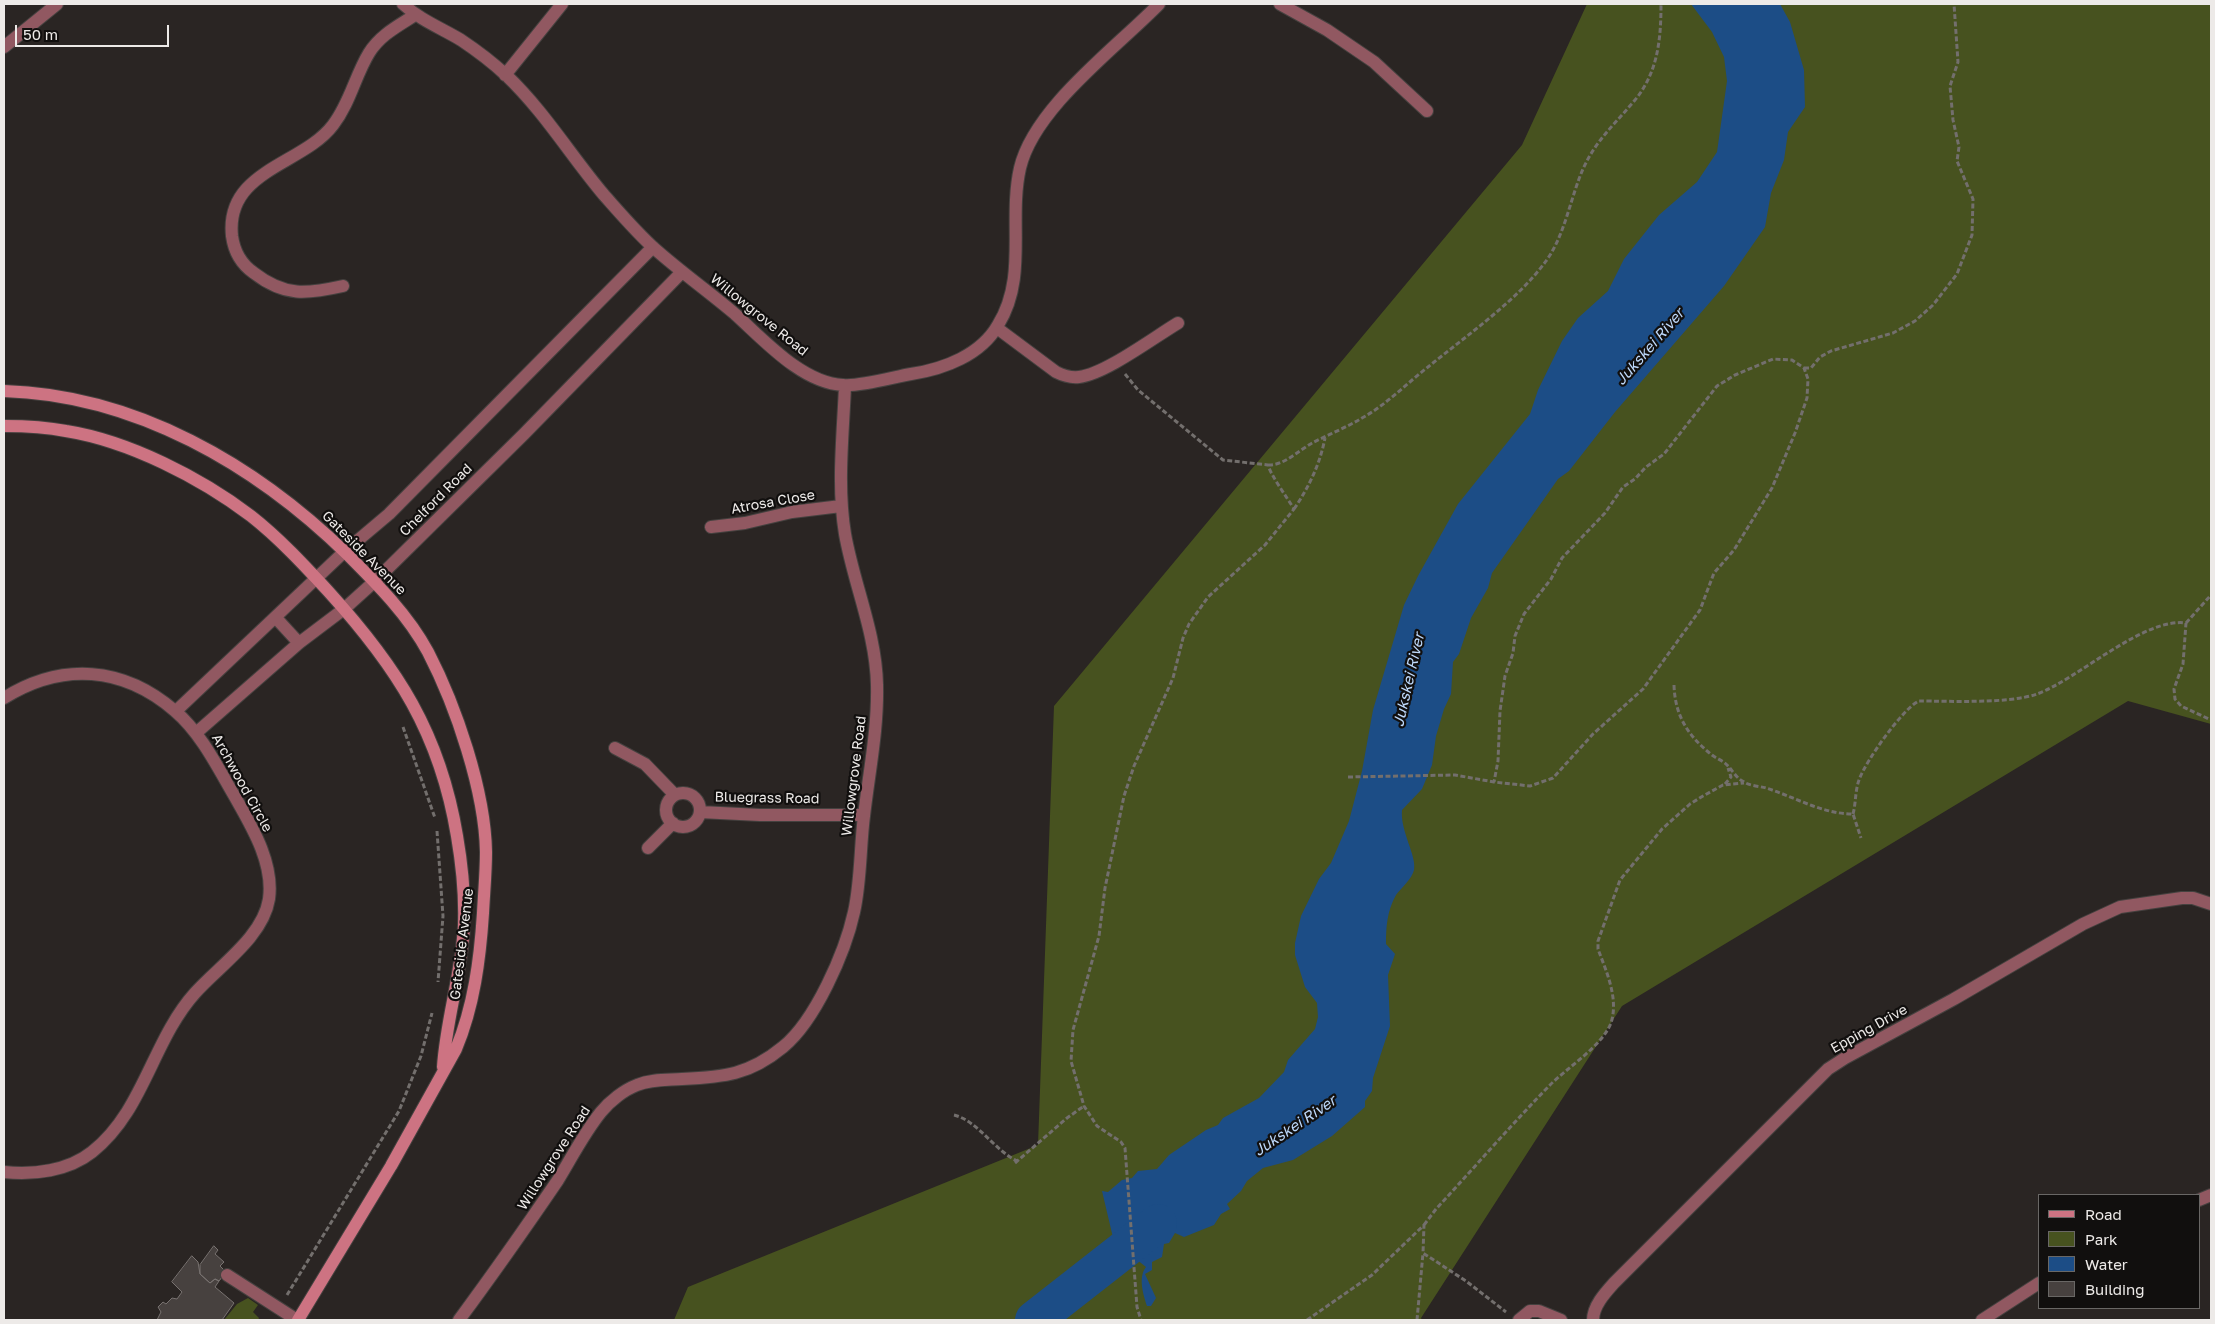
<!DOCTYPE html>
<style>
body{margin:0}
#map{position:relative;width:2215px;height:1324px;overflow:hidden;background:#2a2523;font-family:"Golos Text",sans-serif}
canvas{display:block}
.frame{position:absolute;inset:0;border:5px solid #edeae8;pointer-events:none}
.legend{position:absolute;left:2038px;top:1194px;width:162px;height:115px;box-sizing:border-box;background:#110f0e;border:1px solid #696765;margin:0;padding:6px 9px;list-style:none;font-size:15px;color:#edeae8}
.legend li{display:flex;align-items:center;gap:10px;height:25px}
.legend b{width:25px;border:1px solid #696765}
.scale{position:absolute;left:15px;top:25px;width:154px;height:22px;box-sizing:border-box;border:2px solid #edeae8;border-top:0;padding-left:6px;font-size:15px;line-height:18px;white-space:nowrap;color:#edeae8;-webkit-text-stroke:4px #110f0e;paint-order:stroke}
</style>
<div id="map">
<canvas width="2215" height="1324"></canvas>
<div class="frame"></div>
<ul class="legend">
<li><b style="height:6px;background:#cd7382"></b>Road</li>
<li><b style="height:14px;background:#47521f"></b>Park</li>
<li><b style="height:14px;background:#1c4d86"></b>Water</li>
<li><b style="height:14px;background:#47413f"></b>Building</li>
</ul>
<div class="scale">50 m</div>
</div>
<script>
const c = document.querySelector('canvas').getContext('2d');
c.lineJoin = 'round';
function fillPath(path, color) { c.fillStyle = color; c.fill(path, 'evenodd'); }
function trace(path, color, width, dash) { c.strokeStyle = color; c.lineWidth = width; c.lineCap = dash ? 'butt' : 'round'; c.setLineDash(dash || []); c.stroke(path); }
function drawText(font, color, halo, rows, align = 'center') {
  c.font = font + ' "Golos Text",sans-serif'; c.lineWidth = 4.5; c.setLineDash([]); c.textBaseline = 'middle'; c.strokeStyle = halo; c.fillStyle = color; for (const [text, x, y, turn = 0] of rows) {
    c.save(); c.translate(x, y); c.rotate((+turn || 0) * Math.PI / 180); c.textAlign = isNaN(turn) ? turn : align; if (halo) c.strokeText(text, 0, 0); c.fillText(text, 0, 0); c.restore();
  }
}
fillPath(new Path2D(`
 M1587 4H2211V724L2128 701 1622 1006 1421 1318 1422 1320H674L688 1287 1038 1145 1054 706 1522 145Z
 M248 1298 258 1305 253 1312 259 1318 258 1320H224L237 1304Z`), '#47521f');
fillPath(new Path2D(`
 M1691 4H1780L1790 22 1804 70 1805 107 1788 132 1784 160 1771 193 1765 227 1724 286 1615 412 1569 471 1558 479 1492 573 1488 588 1471 618 1459 654 1453 662 1451 694 1444 709 1436 736 1432 765 1422 789 1402 810C1400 831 1417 856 1414 870 1412 879 1401 888 1396 895 1387 911 1386 927 1386 944L1395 954 1388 975 1390 1026 1373 1078 1372 1091 1365 1101V1107L1332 1136 1293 1160 1263 1168 1247 1181 1241 1191 1227 1204 1230 1209 1221 1214 1214 1225 1184 1237 1175 1233 1169 1243 1164 1244 1162 1257 1152 1262V1270L1145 1274 1156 1298 1151 1306H1147C1143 1294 1138 1277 1146 1267L1136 1259 1124 1264 1123 1261 1119 1263 1102 1191 1108 1192 1122 1180 1132 1178 1138 1171 1157 1169 1169 1155 1206 1130 1218 1125 1223 1118 1259 1098 1284 1072 1288 1060 1315 1029 1318 1017 1317 1003 1305 987 1295 955V943L1301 916 1319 879 1331 863 1349 821 1362 771 1373 710 1404 605 1418 576 1458 504 1530 414 1538 390 1562 341 1578 318 1608 291 1624 259 1659 215 1697 182 1717 152 1727 81 1724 57 1712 32Z`), '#1c4d86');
trace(new Path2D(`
 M1034 1320 1158 1223`), '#1c4d86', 38);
const building = new Path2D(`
 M214 1246 218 1250 215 1254 224 1262 220 1266 226 1272 219 1281 215 1279 210 1283 200 1274V1265Z
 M192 1256 198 1262 200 1274 210 1283 215 1279 219 1281 215 1287 234 1303 222 1320H157L161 1312 158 1307 163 1302 166 1304 172 1298 177 1299 182 1292 172 1282Z`);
fillPath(building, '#47413f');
trace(building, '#787270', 1);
const lane = new Path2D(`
 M227 1275 297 1320`);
const street = new Path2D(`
 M403 4C420 20 441 28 461 40 476 50 493 63 506 75 544 111 571 156 604 195 620 213 637 233 655 249 681 272 709 292 735 314 764 340 802 383 843 385 859 387 894 377 911 374 944 369 981 355 998 325 1028 277 1008 221 1020 168 1034 108 1116 48 1159 4
 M1280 4 1327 30 1374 62 1427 111
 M4 47 57 4
 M505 75 562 4
 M343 286C307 294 285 297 254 273 241 264 234 251 232 236 225 170 303 165 333 125 350 103 355 76 369 53 380 35 398 26 415 15
 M997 328 1056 372C1064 376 1070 378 1079 377 1105 374 1153 338 1178 323
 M711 527 745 523 792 512 841 506
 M276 618 299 643
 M4 698C62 662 123 666 175 711 201 733 218 768 235 797 252 827 274 863 269 899 263 937 219 966 195 993 152 1041 144 1111 92 1152 68 1171 34 1175 4 1172
 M176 711 344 552 389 514 653 247
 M196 733 299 643 344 609 375 581 524 434 682 272
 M615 748 645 764 675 795
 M666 810a17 17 0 1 1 34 0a17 17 0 1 1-34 0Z
 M700 812 760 815H864
 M648 848 673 823
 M2199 1200 2211 1195
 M459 1320C493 1274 526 1227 558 1180 572 1157 584 1133 601 1112 610 1101 624 1090 637 1085 651 1079 667 1080 682 1079 724 1077 749 1075 783 1047 815 1021 845 953 854 912 861 881 860 847 864 816 869 772 878 730 877 685 876 633 854 585 845 534 837 486 843 435 845 386
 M1519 1320 1530 1311H1539L1561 1320
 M1593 1320C1593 1306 1605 1293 1614 1283L1828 1069 1845 1058 1954 999 2083 924 2120 907 2182 898H2193L2211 904
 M1982 1320 2039 1283`);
const secondary = new Path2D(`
 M4 391C136 395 256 465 348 555 378 585 408 615 428 652 456 706 485 791 486 852 486 872 484 893 483 913 480 959 474 1006 456 1049L391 1166 298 1320
 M4 426C24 426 46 427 66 431 129 441 201 478 251 516 279 538 304 565 328 591 397 667 440 733 457 836 462 865 465 896 464 925 462 973 446 1019 443 1067`);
trace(lane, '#45413f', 14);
trace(street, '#45413f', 14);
trace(secondary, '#45413f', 14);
trace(new Path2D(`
 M1804 368H1811L1820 357 1831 351 1893 333 1915 321 1933 305 1957 274 1972 235 1973 199 1957 161 1959 147 1953 120 1950 86 1958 62 1954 4
 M1125 374 1138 390 1223 460 1268 465C1270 474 1288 499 1294 509L1265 545 1208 597 1189 624 1183 638 1173 678 1134 766 1124 796 1105 888 1099 936 1073 1030 1071 1061 1084 1106 1097 1126 1121 1142 1125 1148 1137 1307 1141 1320
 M1268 465C1284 466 1300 449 1314 442 1330 434 1347 427 1362 418 1386 405 1406 384 1428 367 1466 336 1518 300 1546 261 1565 235 1570 199 1583 169 1596 140 1615 124 1635 100 1658 72 1661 39 1661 4
 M1294 509C1309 487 1320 464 1325 438
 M2186 623 2211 595
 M1674 685C1675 716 1688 736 1712 755 1717 759 1724 761 1728 766 1733 771 1737 779 1744 782 1750 786 1759 786 1766 788 1795 797 1822 814 1853 814L1861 838
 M403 727 435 818
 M1348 777 1455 775 1494 782 1530 786 1553 778 1593 734 1643 689 1700 610 1714 573 1734 550 1772 488 1795 433 1807 398 1808 379 1804 368 1792 360 1773 359 1735 375 1717 386 1664 454 1646 467 1635 479 1623 487 1605 513 1562 558 1551 579 1524 614 1515 636 1513 653 1505 676 1500 711 1498 761 1494 782
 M1725 784 1731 777 1728 768
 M1853 814C1856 803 1855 791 1859 780 1865 762 1903 708 1919 701 1950 701 2009 704 2037 694 2078 679 2144 617 2186 623L2183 664 2174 689 2175 699 2181 706 2211 720
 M437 831 443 916 438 982
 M954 1115C978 1121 994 1150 1017 1161
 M1015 1163 1067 1118 1084 1106
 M1424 1225 1436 1209C1474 1168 1511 1125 1550 1085 1568 1067 1602 1046 1611 1023 1619 998 1606 971 1598 949V941L1620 880 1662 829 1690 804 1703 796 1723 785 1744 783
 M287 1295 399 1111 421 1056 432 1013
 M1307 1320 1372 1275 1424 1225 1423 1253 1466 1281 1506 1312
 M1417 1320 1423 1253`), '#736f6d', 3, [5, 2.5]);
trace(lane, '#915861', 12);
trace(street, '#915861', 12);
trace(secondary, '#cd7382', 12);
drawText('14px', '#edeae8', '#110f0e', [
 ["Willowgrove Road",759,315,39],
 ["Chelford Road",436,500,-45],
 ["Atrosa Close",773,502,-10],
 ["Gateside Avenue",364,553,45],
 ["Willowgrove Road",854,776,-83],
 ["Archwood Circle",242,783,61],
 ["Bluegrass Road",767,798,1],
 ["Gateside Avenue",462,944,-83],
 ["Epping Drive",1869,1029,-29],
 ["Willowgrove Road",554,1158,-57]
]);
drawText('italic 15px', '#bed9fb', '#110f0e', [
 ["Jukskei River",1650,347,-49],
 ["Jukskei River",1409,680,-77],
 ["Jukskei River",1295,1126,-34]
]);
</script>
